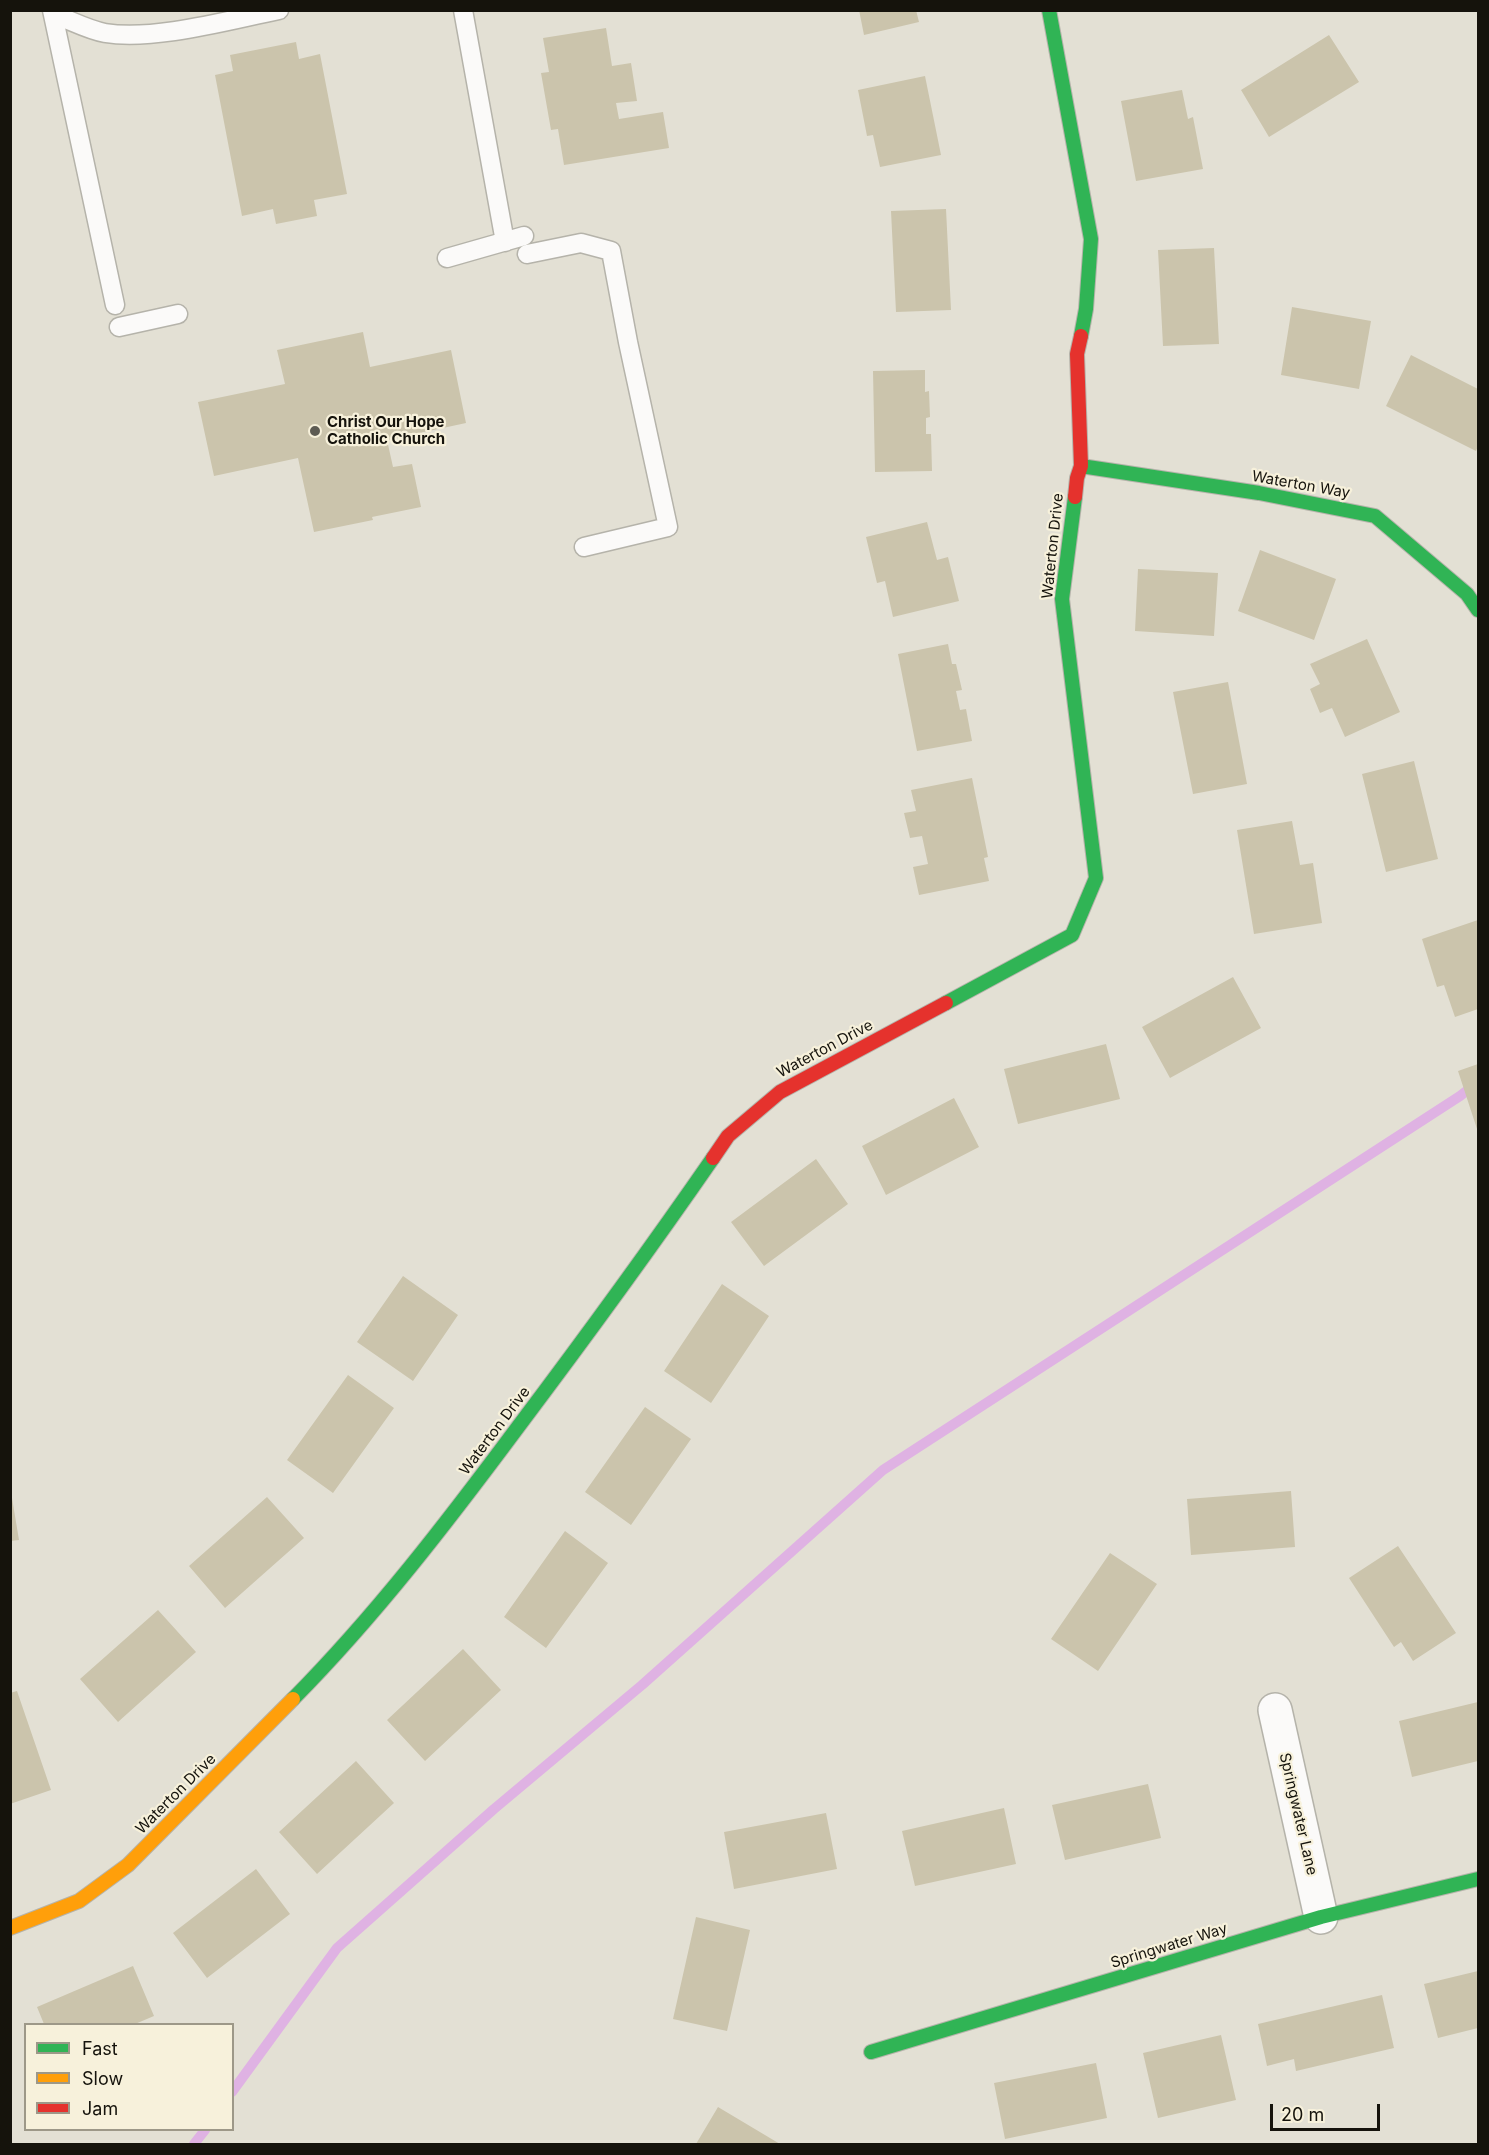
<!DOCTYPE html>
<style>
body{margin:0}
#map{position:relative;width:1489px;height:2155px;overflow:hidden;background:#e3e0d4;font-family:Inter,sans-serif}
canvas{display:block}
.frame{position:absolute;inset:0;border:12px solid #15130c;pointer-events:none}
.legend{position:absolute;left:24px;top:2023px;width:210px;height:108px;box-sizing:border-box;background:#f7f1db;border:2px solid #9d9888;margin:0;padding:8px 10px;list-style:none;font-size:18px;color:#15130c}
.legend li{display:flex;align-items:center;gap:12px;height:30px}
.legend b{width:30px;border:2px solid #9d9888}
.scale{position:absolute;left:1270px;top:2104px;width:110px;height:27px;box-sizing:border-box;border:3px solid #15130c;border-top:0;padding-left:8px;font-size:18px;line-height:21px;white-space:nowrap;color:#15130c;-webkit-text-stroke:4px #f7f1db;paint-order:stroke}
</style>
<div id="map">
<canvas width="1489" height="2155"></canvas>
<div class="frame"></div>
<ul class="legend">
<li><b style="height:8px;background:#30b455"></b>Fast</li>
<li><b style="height:8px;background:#ff9f0a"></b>Slow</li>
<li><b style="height:8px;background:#e5322d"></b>Jam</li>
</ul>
<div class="scale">20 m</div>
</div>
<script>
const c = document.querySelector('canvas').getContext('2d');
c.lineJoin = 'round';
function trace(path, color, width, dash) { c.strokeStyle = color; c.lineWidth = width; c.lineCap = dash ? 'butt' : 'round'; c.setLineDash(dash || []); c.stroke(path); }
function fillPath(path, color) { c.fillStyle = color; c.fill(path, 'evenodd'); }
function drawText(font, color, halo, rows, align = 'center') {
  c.font = font + ' Inter,sans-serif'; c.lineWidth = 4.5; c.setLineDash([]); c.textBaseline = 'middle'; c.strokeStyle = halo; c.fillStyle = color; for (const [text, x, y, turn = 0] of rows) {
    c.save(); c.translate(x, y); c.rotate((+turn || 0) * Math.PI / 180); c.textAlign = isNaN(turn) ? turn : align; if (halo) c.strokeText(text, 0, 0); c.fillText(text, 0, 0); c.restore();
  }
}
trace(new Path2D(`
 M232 2092 337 1948 494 1809 642 1685 883 1470 1460 1096 1478 1082
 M194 2144 205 2130`), '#dfb2e3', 10);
fillPath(new Path2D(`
 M859 10H916L919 22 864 35Z
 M606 28 612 66 631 63 637 101 616 103 619 119 663 112 669 148 564 165 558 129 551 130 541 73 549 72 543 38Z
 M1329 35 1359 82 1269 137 1241 90Z
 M296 42 299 59 320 54 347 194 314 200 317 216 276 224 273 209 242 216 215 75 233 71 230 55Z
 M925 76 941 155 880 167 873 135 867 136 858 90Z
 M1182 90 1188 119 1193 117 1203 169 1136 181 1121 101Z
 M946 209 951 310 896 312 891 211Z
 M1214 248 1219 344 1163 346 1158 250Z
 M1292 307 1371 321 1359 389 1281 375Z
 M363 332 370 367 451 350 466 423 387 440 393 467 412 464 421 507 372 517 373 520 314 532 298 458 214 476 198 402 285 384 277 350Z
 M1411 355 1478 389V446L1476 451 1386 406Z
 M925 370V392L929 391 930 417 926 418V434H931L932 471 875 472 873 371Z
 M927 522 937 560 948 557 959 601 893 617 885 581 877 583 866 537Z
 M1260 550 1336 579 1314 640 1238 611Z
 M1138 569 1218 573 1214 636 1135 631Z
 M1367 639 1400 712 1345 737 1332 708 1320 713 1310 689 1320 684 1310 664Z
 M948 644 952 664H956L962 690 956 691 960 710 966 709 972 741 917 751 898 654Z
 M1228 682 1247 784 1193 794 1173 692Z
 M1414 761 1438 859 1386 872 1362 774Z
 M972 778 988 857 984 858 989 881 919 895 913 867 928 864 922 836 910 838 904 813 916 811 911 790Z
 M1292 821 1300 865 1313 863 1322 923 1254 934 1237 830Z
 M1478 920V1009L1455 1017 1444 985 1437 987 1422 939Z
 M1233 977 1261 1028 1170 1078 1142 1027Z
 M1106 1044 1120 1099 1018 1124 1004 1069Z
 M1478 1064V1132L1458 1071Z
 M954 1098 979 1147 886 1195 862 1146Z
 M816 1159 848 1204 764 1266 731 1222Z
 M403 1276 458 1315 413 1381 357 1342Z
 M722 1284 769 1316 711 1403 664 1371Z
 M348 1375 394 1408 333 1493 287 1460Z
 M645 1407 691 1439 631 1525 585 1492Z
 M1291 1491 1295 1547 1191 1555 1187 1499Z
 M267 1497 304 1538 225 1608 189 1566Z
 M12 1498 19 1540 10 1541V1499Z
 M565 1531 608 1563 546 1648 504 1617Z
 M1398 1546 1456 1633 1413 1661 1401 1642 1394 1647 1349 1578Z
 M1110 1553 1157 1584 1098 1671 1051 1639Z
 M158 1610 196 1652 118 1722 80 1679Z
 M463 1649 501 1690 425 1761 387 1720Z
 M17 1691 51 1790 10 1804V1693Z
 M1478 1702V1761L1412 1777 1399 1721Z
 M356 1761 394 1803 317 1874 279 1832Z
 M1148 1784 1161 1838 1065 1860 1052 1805Z
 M1004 1808 1016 1864 915 1886 902 1831Z
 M826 1813 837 1869 734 1889 724 1832Z
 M256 1869 290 1914 207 1978 173 1933Z
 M696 1917 750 1930 727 2031 673 2019Z
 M133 1966 154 2016 135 2024H44L37 2007Z
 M1478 1971V2028L1438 2038 1424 1984Z
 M1382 1995 1394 2048 1296 2071 1294 2059 1267 2066 1258 2024Z
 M1221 2035 1236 2100 1158 2118 1143 2053Z
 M1096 2063 1107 2118 1005 2139 994 2083Z
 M718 2107 780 2144H696Z`), '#cbc4ac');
const lane = new Path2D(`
 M52 10 115 305
 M463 10 505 242
 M53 14C70 20 88 30 105 33 155 41 229 20 279 10
 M527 254 581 243 611 251 628 342 668 527 584 547
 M447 258 524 236
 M119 327 178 314`);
const street = new Path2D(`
 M1275 1710 1321 1917`);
const fast = new Path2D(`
 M1049 10 1091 239 1086 309 1081 336
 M1081 466 1259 493 1375 516 1467 594 1478 610
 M946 1003 1072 935 1096 878 1062 599 1075 497
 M293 1699C376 1615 448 1521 518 1427 585 1338 650 1249 713 1158
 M871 2052 1321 1917 1478 1879`);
const slow = new Path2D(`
 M10 1928 79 1901 128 1865 293 1699`);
const jam = new Path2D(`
 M1075 497 1077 478 1081 466 1077 354 1081 336
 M713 1158 728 1136 780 1092 946 1003`);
trace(lane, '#b5b3aa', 21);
trace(street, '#b5b3aa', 36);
trace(fast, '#b5b3aa', 16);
trace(slow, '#b5b3aa', 16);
trace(jam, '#b5b3aa', 16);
trace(lane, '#fbfaf9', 18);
trace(street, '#fbfaf9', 33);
trace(fast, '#30b455', 14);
trace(slow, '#ff9f0a', 14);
trace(jam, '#e5322d', 14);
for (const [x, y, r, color] of [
 [315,431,6,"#5d5b52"]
]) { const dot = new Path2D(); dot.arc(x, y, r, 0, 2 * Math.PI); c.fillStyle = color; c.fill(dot); trace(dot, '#f7f1db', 2); }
drawText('bold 15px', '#15130c', '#f7f1db', [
 ["Christ Our Hope",327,422],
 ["Catholic Church",327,439]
], 'left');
drawText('15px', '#15130c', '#f7f1db', [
 ["Waterton Way",1301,485,10],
 ["Waterton Drive",1053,546,-84],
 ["Waterton Drive",825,1049,-28],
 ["Waterton Drive",495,1431,-53],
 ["Waterton Drive",176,1794,-45],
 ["Springwater Lane",1298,1814,77],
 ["Springwater Way",1169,1946,-17]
]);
</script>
